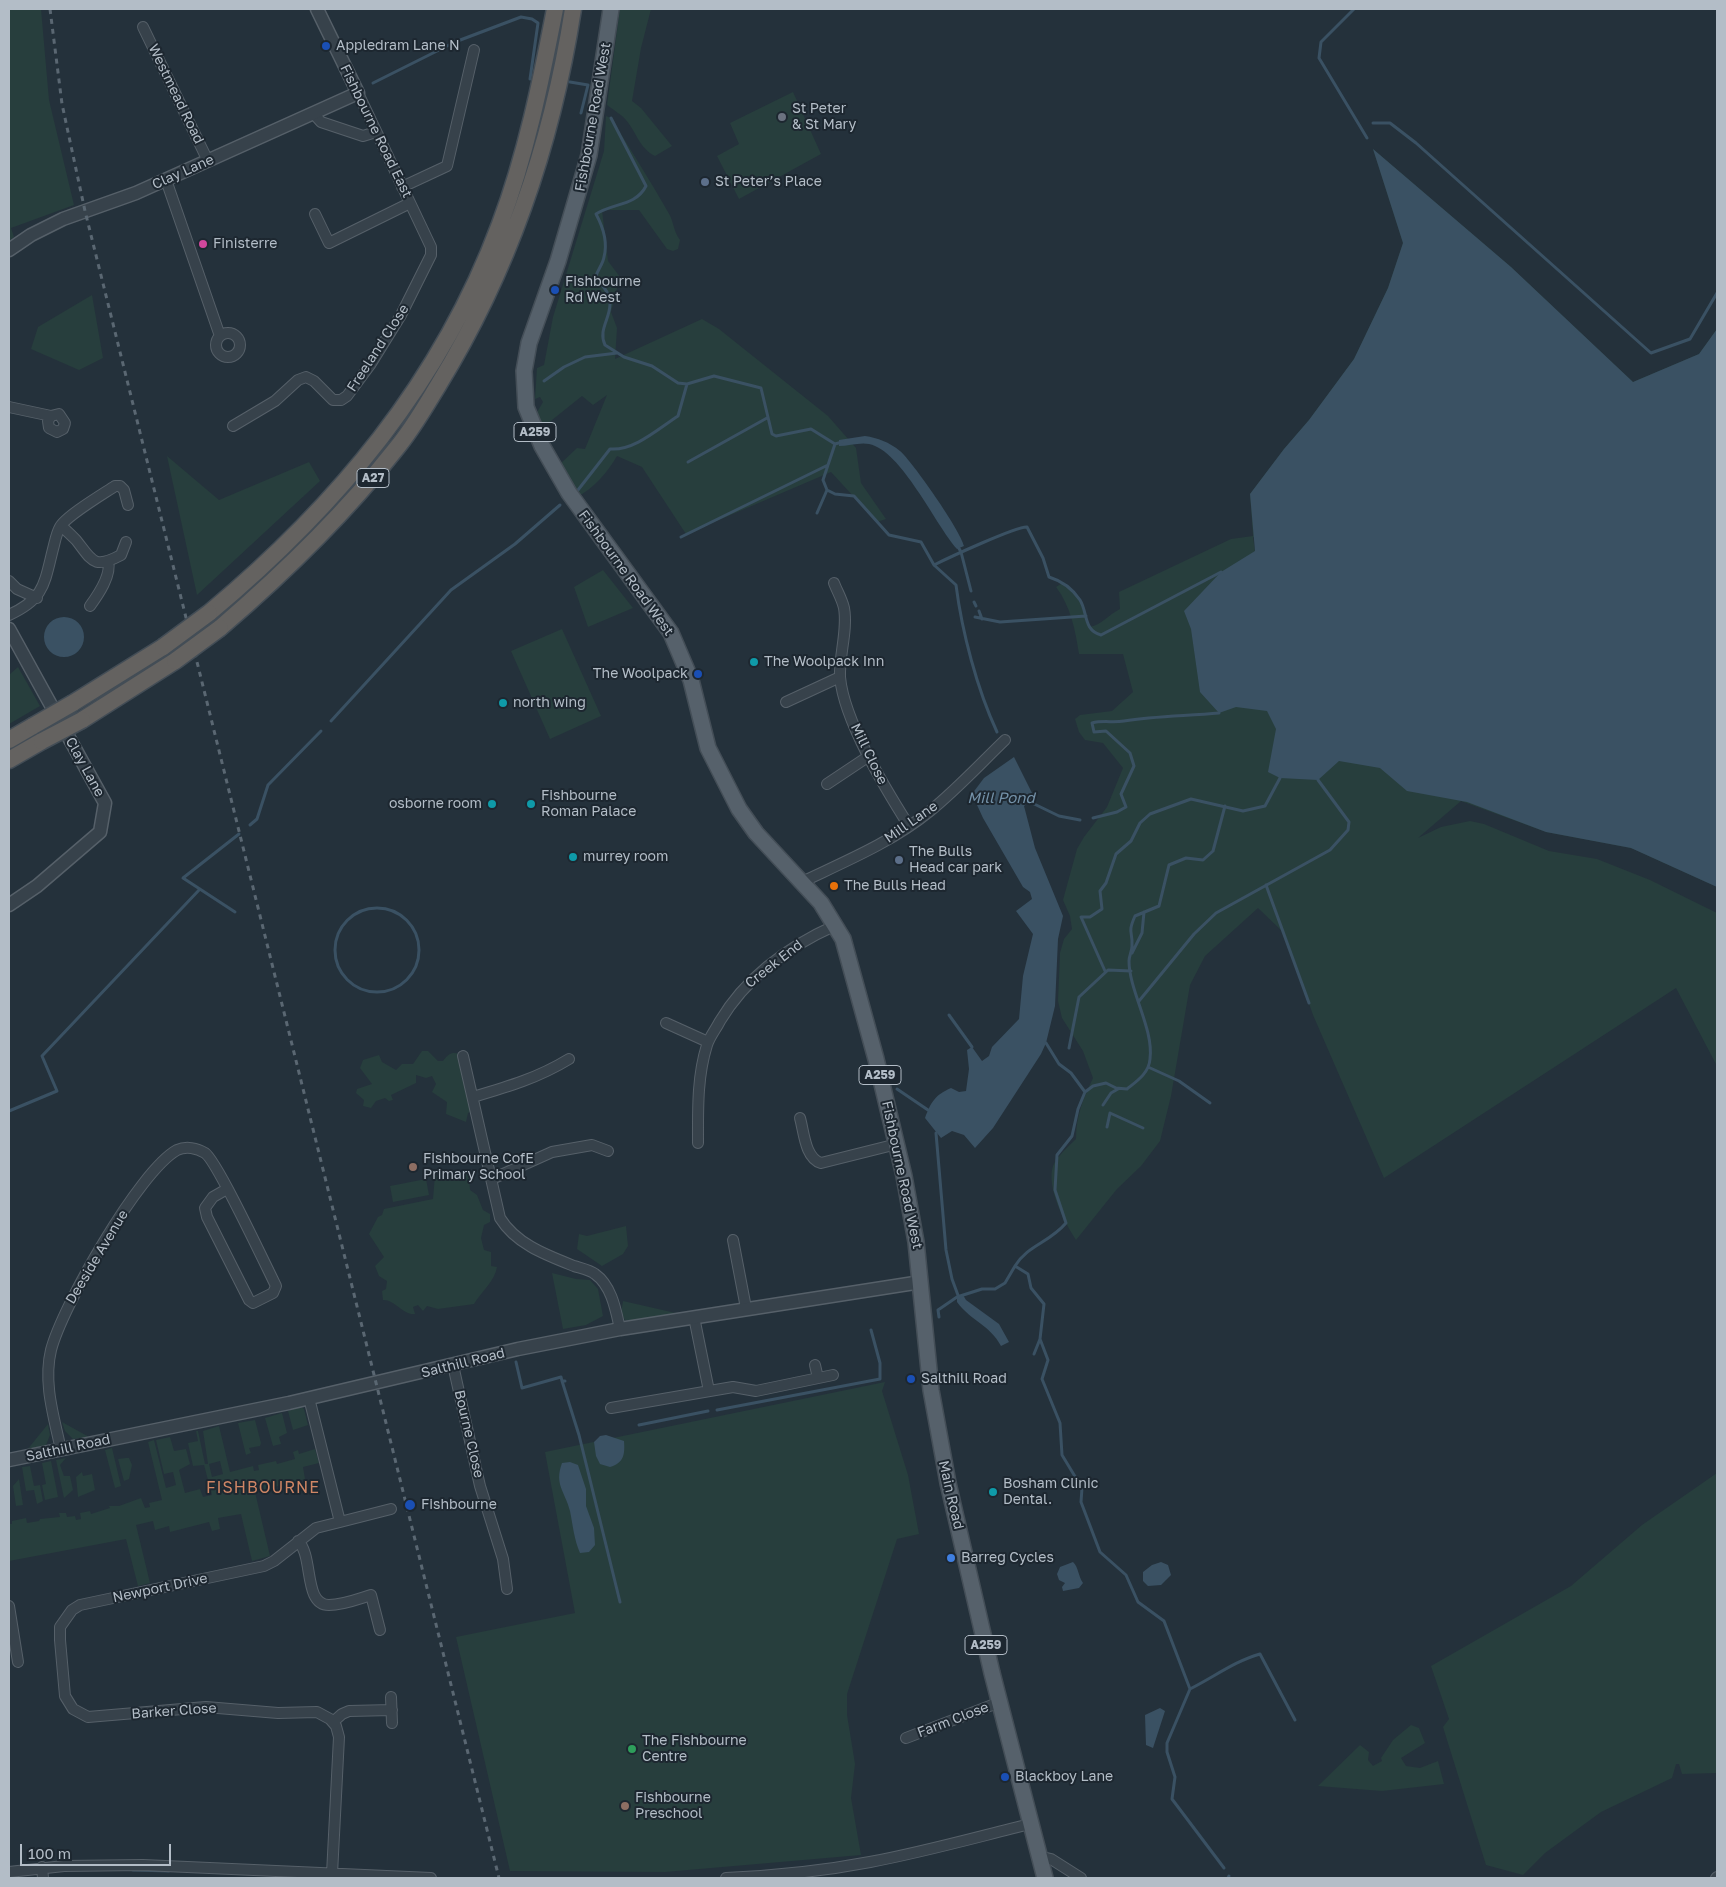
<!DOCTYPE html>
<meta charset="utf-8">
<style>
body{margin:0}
#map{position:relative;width:1726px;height:1887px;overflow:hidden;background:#24313b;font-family:"Golos Text",sans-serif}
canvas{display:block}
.frame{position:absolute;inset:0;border:10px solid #b3bdc7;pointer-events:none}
.scale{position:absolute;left:20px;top:1844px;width:151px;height:22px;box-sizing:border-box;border:2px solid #b3bdc7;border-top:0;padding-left:6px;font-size:15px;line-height:18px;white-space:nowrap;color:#b3bdc7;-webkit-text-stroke:4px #1d2730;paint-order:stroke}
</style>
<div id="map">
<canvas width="1726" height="1887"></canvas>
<div class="frame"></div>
<div class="scale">100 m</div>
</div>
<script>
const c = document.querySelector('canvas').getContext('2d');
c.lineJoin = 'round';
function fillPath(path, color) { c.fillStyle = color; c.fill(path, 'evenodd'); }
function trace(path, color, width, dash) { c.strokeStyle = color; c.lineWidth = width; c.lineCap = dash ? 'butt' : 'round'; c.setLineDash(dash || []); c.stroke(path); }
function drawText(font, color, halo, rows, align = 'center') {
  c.font = font + ' "Golos Text",sans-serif'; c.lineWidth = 4; c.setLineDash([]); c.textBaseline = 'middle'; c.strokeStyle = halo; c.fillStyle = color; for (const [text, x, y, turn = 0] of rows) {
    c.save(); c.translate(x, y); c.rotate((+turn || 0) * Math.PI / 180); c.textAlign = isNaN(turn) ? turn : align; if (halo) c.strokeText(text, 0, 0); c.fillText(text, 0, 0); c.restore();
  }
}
fillPath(new Path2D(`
 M9 9H41L49 100 74 205 11 228 14 237 9 241Z
 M620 9H651L641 48 632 101 641 108 672 146 655 156C639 148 637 133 626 120 621 114 613 110 607 105Z
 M793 92 821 154 739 199 717 156 739 144 730 123Z
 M606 116 611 118C630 149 650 180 668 212 674 221 673 231 680 240L678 249 673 251 667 249 639 210H602L608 261 620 277 611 312 617 328 615 359 702 319 719 329 828 416 856 448 861 483 886 519 877 522 831 472 686 534 642 467 617 456C608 472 593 489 577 497L559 465 577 448 585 449 607 395 593 405 582 396 542 428 536 414 543 402 540 397 535 399 537 368 544 365 553 317 604 151Z
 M1373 149 1511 267 1633 382 1699 354 1717 329V563L1253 537 1255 551 1339 698 1717 887 1631 848 1546 832 1461 801 1418 838 1441 827 1470 821 1484 824 1549 851 1597 859 1650 880 1717 913V1066L1676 988 1384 1178 1313 1015 1285 934 1258 908 1205 956 1190 985 1171 1096 1160 1141 1141 1166 1117 1189 1076 1240C1065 1223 1046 1188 1053 1166 1057 1156 1069 1146 1076 1139 1076 1116 1083 1099 1093 1078L1083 1051 1062 1018 1058 1001 1060 953 1064 939 1072 929 1070 916 1063 900 1077 849 1084 837 1107 807 1123 768 1103 743 1085 740 1079 732 1075 719 1080 715 1112 711 1133 692 1123 654H1079C1075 629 1071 607 1056 587L1064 582 1081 601 1089 627C1102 625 1108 615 1120 609L1119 592 1231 539 1253 536 1250 494 1284 449 1309 420 1354 359 1388 288 1403 243Z
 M92 295 103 358 79 370 31 349 38 327Z
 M167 456 219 500 309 462 320 481 197 595Z
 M603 570 633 608 588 627 574 587Z
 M562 629 601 716 550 739 511 651Z
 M18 667 40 706 9 724V675Z
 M422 1051H428L438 1061H443C451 1050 455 1052 466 1057L472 1111 468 1113 466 1122 446 1114 447 1102 432 1092 436 1084 432 1076 426 1078 416 1075V1083L391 1095 393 1100 389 1101 385 1098 376 1101 371 1108 363 1106 364 1100 356 1093 357 1089 372 1084 360 1068 363 1060 379 1055 382 1062 396 1070 402 1064H413Z
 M453 1173 469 1174 470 1190 477 1195 483 1210 490 1214V1222L484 1225 481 1238 484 1250 491 1252V1266L497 1267C495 1281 481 1292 474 1304L438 1309 427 1306 423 1311 418 1305 413 1307 415 1314C402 1315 396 1300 383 1300L382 1291 386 1289 387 1281 379 1276 375 1266 384 1257 369 1234 378 1217 382 1215 384 1209 433 1199 435 1175Z
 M426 1179 429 1195 393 1202 390 1186Z
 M626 1226 628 1246 623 1254 602 1266 577 1249 579 1234 587 1236Z
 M552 1273 576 1279 590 1280 598 1289 603 1316 586 1325 563 1329Z
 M623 1301 680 1314 633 1321 625 1320 621 1313Z
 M885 1382 882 1391 908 1475 919 1534 897 1539 847 1694V1715L855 1764 851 1798 861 1855 665 1872 510 1871 456 1637 575 1613 545 1452Z
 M301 1407 304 1409 308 1425 293 1430 288 1411Z
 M282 1413 287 1433 279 1437 281 1444 273 1446 265 1418Z
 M255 1420 261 1443 260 1446 249 1448 251 1453 246 1455 238 1423Z
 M62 1422 89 1437 73 1439 65 1431Z
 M48 1424 50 1435 46 1445 27 1450Z
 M219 1426 230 1472 253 1466 254 1471 259 1470 258 1465 276 1461 277 1464 295 1459 293 1452 298 1450 299 1454 315 1449 319 1463 303 1467 305 1479 255 1492 270 1556 252 1561 241 1514 218 1518 220 1529 212 1531 209 1522 170 1532 169 1526 155 1530 153 1521 136 1525 150 1583 138 1586 126 1539 9 1561V1524H12V1521L26 1518 27 1523 39 1521 40 1519 60 1517 59 1513H66L67 1517 75 1516 76 1520 81 1519 80 1513 90 1511 91 1514 110 1508 109 1506H119L141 1498 145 1508 150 1507 149 1503 162 1500 148 1442 154 1440 166 1488 176 1485 173 1472 164 1474 156 1440 170 1437 174 1451 186 1449 190 1464 179 1470 185 1493 200 1489 203 1497 212 1495 204 1465 193 1466 188 1443 198 1441 196 1431H198L205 1464H208L203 1431ZM220 1461 223 1474 212 1477 209 1464Z
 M112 1448 121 1486 115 1488 105 1450Z
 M66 1458 60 1465 64 1476H70L73 1490 64 1498 56 1460Z
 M126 1458H129L132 1465 129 1479 124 1481 118 1459Z
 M51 1461 58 1497 45 1500 42 1485 46 1484 42 1463Z
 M30 1466 34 1486 40 1485 43 1501 37 1504 34 1490 26 1491 22 1467Z
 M82 1472 83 1476 92 1474 95 1490 78 1497 76 1477Z
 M1717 1473V1773L1682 1774 1679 1764H1676L1672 1778 1601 1812 1545 1853 1523 1875 1486 1865 1443 1727 1449 1719 1431 1666 1571 1586 1642 1525Z
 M19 1479 23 1505 16 1506 13 1486Z
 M1411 1725 1419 1728 1425 1743 1401 1758 1406 1766 1420 1768 1438 1761 1444 1784 1382 1791 1318 1786 1360 1745 1369 1752 1368 1760 1373 1766 1382 1761 1381 1758 1393 1740Z`), '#273e3d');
fillPath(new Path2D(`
 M1373 149 1511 267 1633 382 1699 354 1717 329V887L1631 848 1546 832 1467 802 1407 791 1380 768 1339 761 1318 780 1280 778 1268 772 1276 729 1267 711 1236 707 1219 713 1200 692 1191 629 1184 611 1221 572 1255 551 1250 494 1284 449 1309 420 1354 359 1388 288 1403 243Z
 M865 436C878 438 889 442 900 451 912 461 961 531 964 546L957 549C935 524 901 450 869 444 860 442 848 446 839 446V440Z
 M44 637a20 20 0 1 1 40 0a20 20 0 1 1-40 0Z
 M1014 757 1034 797 1024 806 1035 848 1063 916 1058 939 1055 1006 1046 1043 1041 1054 993 1128 975 1148 964 1135 952 1131 941 1138 925 1118C931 1102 935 1095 951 1088L959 1092 966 1091 969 1069 967 1050 972 1047 982 1061 989 1056 992 1047 1019 1019 1023 976 1033 934 1016 911 1032 899 1030 892 1023 887 983 818 972 794 984 778Z
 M963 1295 966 1300 999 1324 1009 1342 1001 1346C990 1325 971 1321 957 1302V1297Z
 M606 1435 624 1441C625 1454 624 1463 610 1467L600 1464 596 1456 594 1442 600 1436Z
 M570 1462 578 1465 586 1489V1506L594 1528 595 1545 589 1552 580 1553C574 1539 573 1526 570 1511 565 1491 554 1485 562 1463Z
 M1073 1562C1079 1568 1078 1576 1083 1583L1079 1588 1063 1591 1062 1587 1065 1583 1059 1580 1057 1574 1060 1567Z
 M1161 1562 1168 1565 1171 1575 1161 1585 1148 1586 1143 1581V1572L1152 1565Z
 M1160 1708 1165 1711 1153 1748 1146 1745 1145 1715Z`), '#3a5163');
trace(new Path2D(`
 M1354 9 1321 42 1319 58 1367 138
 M570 82 588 85 581 113
 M373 83 455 42 521 17 532 19 538 23 530 79
 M611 118 646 186C636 206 613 203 596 214 603 227 608 242 604 257 603 264 598 269 596 276 600 285 611 292 610 304 610 319 598 330 605 345L624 357 652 366 678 383 687 384 714 376 761 388 772 434 776 436 811 429 835 444 842 442
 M1373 123H1390L1416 143 1651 353 1690 339 1717 293
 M544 381 564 367 585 357 617 353
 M835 444 823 480 827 490 835 494 854 496 889 535 921 542 934 565 956 585C962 632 977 689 997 732
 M688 462 767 418
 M578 490 610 449C634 451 658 429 678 416L687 384
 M817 513 827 490
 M681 537 828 465
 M957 545 961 552 971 591
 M934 565C948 558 1017 526 1027 527L1043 558 1049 577C1062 581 1072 588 1080 600 1088 613 1083 630 1101 635L1221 572
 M974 602 976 606
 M979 611 982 619
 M975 617 1000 622 1086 616
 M331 721 451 590 515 544 560 505
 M1028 801 1059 816 1080 820
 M1093 818 1117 812 1126 807 1121 794 1134 766 1130 753 1106 731 1094 732 1092 723C1103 720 1113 723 1124 721 1155 716 1187 716 1219 713
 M250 825 257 819 268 785 321 731
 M1266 885 1309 1003
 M335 950a42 42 0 1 1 84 0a42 42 0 1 1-84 0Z
 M235 912 183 878 239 834
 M1132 953 1142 933 1144 912
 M1105 971 1081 917H1090L1102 909 1100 891 1106 883 1116 854 1131 841 1140 823 1150 814 1191 799 1243 811 1265 806 1280 778
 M1139 1001 1194 934 1216 913 1330 850 1348 830 1349 822 1318 780
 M949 1015 972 1047
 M1046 1043 1059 1064 1071 1073 1085 1092 1093 1086 1106 1083 1116 1088 1127 1089C1137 1081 1149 1073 1150 1059 1154 1029 1129 991 1129 961 1129 956 1132 951 1132 946 1133 931 1127 934 1135 916L1159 906 1169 865 1186 858 1203 860 1213 851 1225 806
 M1069 1048 1079 997 1108 970 1131 971
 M1148 1067 1179 1081 1210 1103
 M897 1089 928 1110
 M1085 1092 1078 1109 1072 1136 1057 1155 1055 1190 1066 1223C1049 1243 1028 1245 1015 1266L1028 1274 1031 1288 1044 1304 1040 1339 1048 1360 1042 1379 1060 1423 1062 1455 1082 1488 1081 1502 1100 1552 1126 1575 1138 1602 1164 1621 1190 1689C1214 1677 1235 1661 1260 1654L1295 1720
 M1103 1105 1111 1093 1118 1089
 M9 1111 57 1091 42 1056 200 889
 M1107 1127 1110 1113 1143 1128
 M936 1133 946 1250 952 1279 959 1298
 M939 1317 938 1310 957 1297 982 1289H995L1005 1283 1015 1266
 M1034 1354 1040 1339
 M516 1362 522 1388 561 1377 562 1381
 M565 1381H562L579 1435 620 1602
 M717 1410 880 1379V1363L871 1330
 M639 1425 708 1411
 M1190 1689 1167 1743V1752L1175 1777 1172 1799 1224 1868
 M133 1870 169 1871
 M1228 1878 1229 1876`), '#3a5163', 3);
const minor = new Path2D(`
 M143 27 208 161
 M313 113 321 122 363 136 376 132
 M166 180 220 336
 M402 187 447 166 474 50
 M315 214 329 243 410 203
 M216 345a12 12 0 1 1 24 0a12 12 0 1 1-24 0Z
 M9 407 51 416 59 414 65 423 63 429 57 432 49 428 48 421 51 416
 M233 426 275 401 298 380 306 377 314 381 333 400H341L347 396 370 365 401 315 431 255V247L358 93
 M61 526C66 530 71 535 76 540 92 560 93 570 121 555L126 542
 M9 581 17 589 37 598
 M834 583C837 591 842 599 844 608 848 630 839 655 840 677 844 721 885 788 909 826
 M90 606C98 595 112 575 108 561
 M9 615C44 599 44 585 53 549 55 542 56 534 60 527 66 516 103 494 115 486H120L124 490 128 505
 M786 702 840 677
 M827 784 869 756
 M802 882C846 861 892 842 930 811 956 790 980 764 1005 740
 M666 1023 708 1042
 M463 1056 500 1218C516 1244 546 1255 574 1266 580 1268 590 1270 595 1274 612 1286 616 1311 620 1329
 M473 1097C507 1087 538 1078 569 1059
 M800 1118C804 1132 805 1158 821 1163L897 1144
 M698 1143C698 1110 697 1077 707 1045 710 1036 716 1029 720 1021 747 976 789 946 836 925
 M492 1179 552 1152 592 1145 608 1151
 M733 1240 746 1308
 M694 1317 709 1391
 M453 1365 480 1486 503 1559 507 1589
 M815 1365 818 1378
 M309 1398 340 1522 316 1528 274 1561 264 1566 80 1605 72 1610 60 1627V1640L65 1696 73 1709 88 1717 206 1707 278 1713 317 1712 330 1719 336 1726 339 1737 332 1874
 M611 1408 733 1387 756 1391 833 1375
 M61 1450C54 1417 43 1383 51 1350 62 1307 139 1171 177 1150 186 1146 197 1148 205 1153 217 1161 266 1266 276 1286L273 1293 253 1303 249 1300 207 1217 205 1208 213 1197 227 1189
 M340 1522 391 1509
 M298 1541C314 1556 303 1605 329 1605 343 1605 358 1599 371 1595L380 1630
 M9 1606 18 1662
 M391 1697 392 1723
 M333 1722 342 1714 349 1711 392 1710
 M906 1738 1000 1702
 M1038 1856 1051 1859 1081 1878
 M42 1867 43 1878
 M9 1872 64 1866 143 1865 431 1878
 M726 1878C774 1876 823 1871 870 1862 924 1852 977 1837 1030 1824
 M1716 1878 1717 1877`);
const tertiary = new Path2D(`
 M9 250 31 235 63 219 136 193 358 93 317 9
 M9 629 105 803 100 832 37 886 9 905
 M9 1460 289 1403 518 1349 620 1329 921 1282`);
const primary = new Path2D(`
 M611 9 589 155 558 261 529 343 524 371 526 407 542 446 569 493 671 633 691 680 708 748 739 809 756 833 821 903 843 939 876 1059 904 1176 916 1242 931 1390 948 1483 992 1673 1045 1878`);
const trunk = new Path2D(`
 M209 613C337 506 441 383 500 224 526 155 541 81 555 9
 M220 628C284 573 343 516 395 450 412 430 425 407 439 384 510 268 552 143 573 9
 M73 703 163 647
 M82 720 175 661
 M9 740 33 726
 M9 760 42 741`);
trace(minor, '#566069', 12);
trace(tertiary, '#566069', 15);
trace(primary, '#444e57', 18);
trace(trunk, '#434d56', 19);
trace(minor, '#37424b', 10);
trace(tertiary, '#37424b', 12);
trace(primary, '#56616b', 15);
trace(trunk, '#646260', 16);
trace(new Path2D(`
 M50 9 62 104 85 211 499 1878`), '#5a6772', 3, [5, 5]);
const trunkBridge = new Path2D(`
 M163 647 209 613
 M175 661 220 628
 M33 726 73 703
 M42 741 82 720`);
trace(trunkBridge, '#434d56', 19, []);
trace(trunkBridge, '#646260', 16);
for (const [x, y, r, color] of [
 [326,46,5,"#1a4fb4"],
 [782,117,5,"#6b7280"],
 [705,182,5,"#5c6f8a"],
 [203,244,5,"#d1479c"],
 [555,290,5,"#1a4fb4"],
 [754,662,5,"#0f9aa8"],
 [698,674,5,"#1a4fb4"],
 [503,703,5,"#0f9aa8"],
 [492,804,5,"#0f9aa8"],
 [531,804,5,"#0f9aa8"],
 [573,857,5,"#0f9aa8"],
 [899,860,5,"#5c6f8a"],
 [834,886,5,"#e8710a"],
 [413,1167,5,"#8d6e63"],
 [911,1379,5,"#1a4fb4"],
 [993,1492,5,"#0f9aa8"],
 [410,1505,6,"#1a4fb4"],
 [951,1558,5,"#3f7fe0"],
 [632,1749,5,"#2e9e5b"],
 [1005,1777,5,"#1a4fb4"],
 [625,1806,5,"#8d6e63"]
]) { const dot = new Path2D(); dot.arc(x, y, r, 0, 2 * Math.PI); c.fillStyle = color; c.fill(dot); trace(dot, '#1d2730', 2); }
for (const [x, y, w] of [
 [535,432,42],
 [373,478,32],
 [880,1075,42],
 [986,1645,42]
]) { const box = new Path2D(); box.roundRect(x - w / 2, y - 9.5, w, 19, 4); c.fillStyle = '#1d2730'; c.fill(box); trace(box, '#b3bdc7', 1); }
drawText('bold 12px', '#b3bdc7', null, [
 ["A259",535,432],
 ["A27",373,478],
 ["A259",880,1075],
 ["A259",986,1645]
]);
drawText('14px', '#b3bdc7', '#1d2730', [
 ["Appledram Lane N",336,46],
 ["St Peter",792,109],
 ["& St Mary",792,125],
 ["St Peter’s Place",715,182],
 ["Finisterre",213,244],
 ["Fishbourne",565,282],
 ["Rd West",565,298],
 ["The Woolpack Inn",764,662],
 ["The Woolpack",688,674,"right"],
 ["north wing",513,703],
 ["Fishbourne",541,796],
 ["Roman Palace",541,812],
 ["osborne room",482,804,"right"],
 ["The Bulls",909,852],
 ["Head car park",909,868],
 ["murrey room",583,857],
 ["The Bulls Head",844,886],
 ["Fishbourne CofE",423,1159],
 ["Primary School",423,1175],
 ["Salthill Road",921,1379],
 ["Bosham Clinic",1003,1484],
 ["Dental.",1003,1500],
 ["Fishbourne",421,1505],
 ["Barreg Cycles",961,1558],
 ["The Fishbourne",642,1741],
 ["Centre",642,1757],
 ["Blackboy Lane",1015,1777],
 ["Fishbourne",635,1798],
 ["Preschool",635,1814]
], 'left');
drawText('14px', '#b3bdc7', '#1d2730', [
 ["Westmead Road",176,94,64],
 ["Fishbourne Road West",593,117,-80],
 ["Fishbourne Road East",376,131,64],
 ["Clay Lane",183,172,-24],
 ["Freeland Close",378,348,-57],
 ["Fishbourne Road West",626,573,54],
 ["Mill Close",869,754,64],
 ["Clay Lane",85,767,61],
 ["Mill Lane",911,822,-35],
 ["Creek End",774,964,-38],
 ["Fishbourne Road West",902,1175,78],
 ["Deeside Avenue",97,1257,-59],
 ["Salthill Road",463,1363,-14],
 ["Bourne Close",469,1434,77],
 ["Salthill Road",68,1448,-12],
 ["Main Road",951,1495,77],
 ["Newport Drive",160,1588,-12],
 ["Barker Close",174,1711,-4],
 ["Farm Close",953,1720,-21]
]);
drawText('italic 15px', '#7492a9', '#1d2730', [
 ["Mill Pond",1001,798]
]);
c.letterSpacing = '1px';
drawText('16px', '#cf8665', '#1d2730', [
 ["FISHBOURNE",263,1488]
]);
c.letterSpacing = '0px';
</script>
